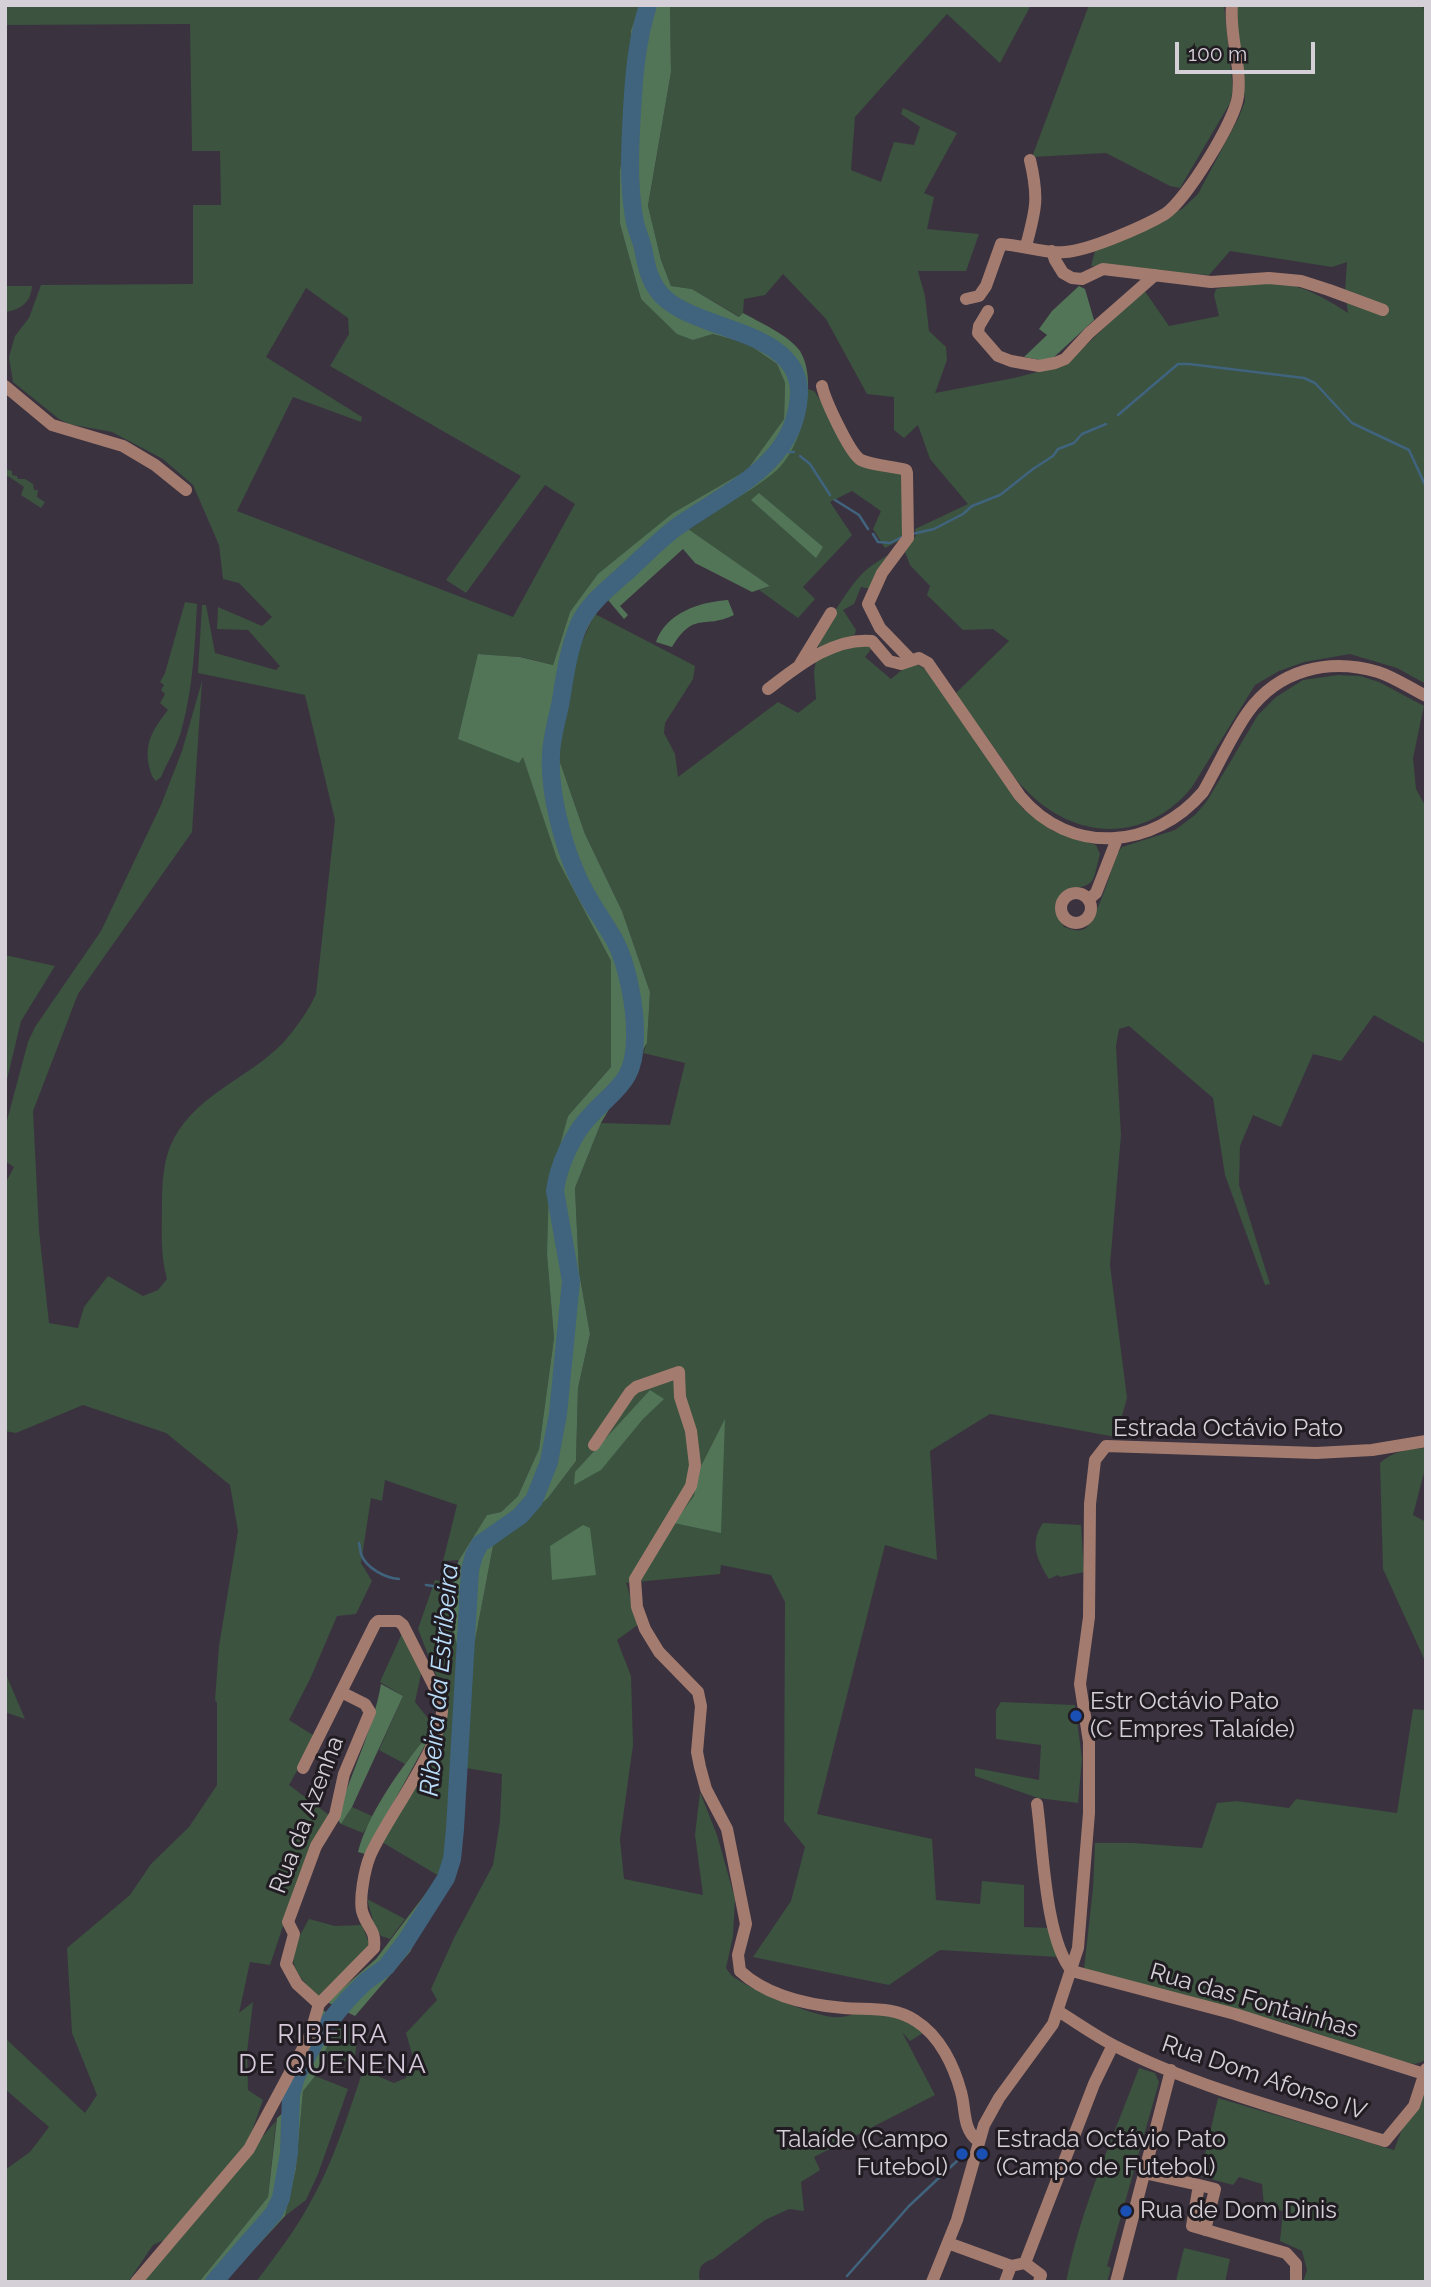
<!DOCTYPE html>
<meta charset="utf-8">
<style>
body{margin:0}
#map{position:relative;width:1431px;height:2287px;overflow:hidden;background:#3b323f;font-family:Raleway,sans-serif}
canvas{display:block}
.frame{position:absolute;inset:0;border:7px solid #d5cfd7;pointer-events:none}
.scale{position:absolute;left:1175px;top:42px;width:140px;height:32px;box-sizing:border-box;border:4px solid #d5cfd7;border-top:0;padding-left:9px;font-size:21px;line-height:24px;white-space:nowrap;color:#d5cfd7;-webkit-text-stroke:5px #201c22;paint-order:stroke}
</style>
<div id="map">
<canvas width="1431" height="2287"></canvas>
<div class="frame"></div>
<div class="scale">100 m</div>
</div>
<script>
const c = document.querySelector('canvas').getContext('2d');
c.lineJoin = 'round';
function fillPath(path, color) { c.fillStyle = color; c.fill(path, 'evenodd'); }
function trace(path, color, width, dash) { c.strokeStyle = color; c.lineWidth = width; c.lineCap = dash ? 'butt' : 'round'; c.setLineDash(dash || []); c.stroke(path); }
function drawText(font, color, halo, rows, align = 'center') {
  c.font = font + ' Raleway,sans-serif'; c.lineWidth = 6; c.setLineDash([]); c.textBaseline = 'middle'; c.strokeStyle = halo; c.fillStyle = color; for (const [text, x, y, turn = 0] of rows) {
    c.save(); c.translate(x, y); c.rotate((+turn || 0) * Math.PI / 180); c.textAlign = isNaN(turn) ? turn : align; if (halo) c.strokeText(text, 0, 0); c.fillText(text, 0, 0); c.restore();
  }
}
fillPath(new Path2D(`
 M5 5H640L631 30 627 115 620 170V224L641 299 693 340 713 334 748 344 777 364 785 383 784 419 747 470 673 513 570 612 553 665 521 657 479 654 519 763 523 755 557 859 611 961V1067L568 1116 547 1255 554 1338 539 1449 518 1496 501 1512 487 1515 459 1560 443 1561 457 1505 385 1480 382 1501 371 1498 361 1563 372 1581 356 1614 337 1616 311 1677 289 1720 316 1737 289 1785 333 1818 284 1923 270 1965 250 1962 239 2013 253 2002 247 2052 248 2090 263 2100 246 2148 164 2240 153 2245 128 2282H5V2170L30 2152 49 2127 5 2089V2038L85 2113 97 2095 72 2033 67 1948 130 1895 151 1864 189 1827 217 1785V1703L215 1700 219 1646 238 1531 230 1485 166 1433 83 1405 16 1433 5 1431V1184L14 1167 5 1161V1128L28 1042 35 1027 101 931 161 805 182 751 202 681 192 832 78 994 33 1111 39 1231 49 1323 78 1328 84 1307 108 1276 143 1296 158 1290 167 1279C160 1254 162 1230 162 1204 162 1186 163 1164 170 1147 190 1097 248 1079 283 1043 295 1029 308 1012 316 994L335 820 305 695 198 673 202 605H206L215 653 276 670 280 666 248 630 217 629 218 607 262 626 272 617 239 583 223 579 219 545 193 485 163 459 112 432 69 424 59 419 13 382 9 357 15 336 29 318 41 285 193 284V205H221L220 151H192L190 24 5 25ZM306 288 348 318 349 334 330 366 521 476 446 580 466 593 545 485 575 504 513 617 237 511 293 397 361 422 362 417 266 357Z
 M670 5H1031L1000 63 947 14 855 117 851 170 881 182 894 142 914 145 920 127 901 114 903 108 957 133 924 193 934 197 927 229 979 234 966 271H918L925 296 929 331 946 347 947 360 935 393 1014 378 1065 365 1144 290 1169 326 1219 316 1214 295 1216 289C1277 278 1296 279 1348 313L1345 292 1347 262 1332 267 1230 251 1209 275 1091 266 1096 247 1182 209 1198 194 1239 117 1245 101 1236 10 1237 5H1421L1426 12V684L1397 668 1350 654 1304 662 1279 671 1255 685 1192 787C1146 844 1074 841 1025 789 1016 781 1009 769 1002 759 987 737 971 716 955 694L1009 641 993 629 963 630 927 595 930 586 910 565 905 552 916 535 915 529 968 504 930 459 918 425 904 438 894 430V397L867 394 826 319 783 274 765 295 744 299 743 313 740 317 692 289 671 286 661 260 648 207 671 72Z
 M1089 5H1224L1233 89 1230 103 1180 188 1170 186 1106 153 1032 157Z
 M5 286H32C31 302 21 310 5 312Z
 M808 389 814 391 834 419 845 448 904 474V538L885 548 873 529 881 511 852 491 830 502 852 535 803 587 815 599 798 618 759 590 770 586 688 530 775 471C796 450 806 418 808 389Z
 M5 469 12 471V475L17 476 18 479H25L33 484 34 490H38L37 497 45 502 41 508 21 495 24 487 5 474Z
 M893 552 871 589 861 587 854 604 843 610 856 630 855 634 817 653C820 632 846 591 861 575 870 565 882 559 893 552Z
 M185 602 197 604C195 645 193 688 182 728 178 745 168 761 161 777L156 781C151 776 151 773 149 766 144 742 154 728 168 710L160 703 165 694 161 690 164 685 160 682 165 673Z
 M595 614 695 666 693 679 665 723 664 733 675 754 678 777 778 702 798 713 816 699 814 672 816 661 846 647 866 644 871 649 865 657 891 679C908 665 914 657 931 675L1023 809 1053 831 1096 845 1100 854C1092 884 1097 885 1065 890L1059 898 1055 910 1064 927C1071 929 1079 933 1086 928 1097 918 1111 871 1117 854L1122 847 1175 830 1195 815 1207 801 1258 715 1276 697 1303 680 1338 675 1360 676 1379 682 1424 706 1413 758 1416 789 1426 807V1044L1374 1015 1341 1061 1313 1054 1281 1127 1253 1115 1240 1146 1239 1185 1270 1284 1265 1285 1225 1175 1213 1098 1129 1026 1119 1029 1116 1046 1121 1135 1110 1265 1127 1398 1116 1437 990 1414 930 1451 937 1560 885 1545 817 1814 932 1839 936 1900 980 1904 982 1881 1024 1885V1927L1050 1928 1057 1957 940 1950 889 1985 753 1957 791 1901 805 1847 784 1821 785 1602 771 1575 721 1565 720 1574 626 1583 639 1624 617 1640 631 1676 633 1745 620 1839 624 1879 703 1895 695 1835 700 1792 717 1835 735 1899 733 1936 726 1968C729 1972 732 1977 737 1979 756 1992 809 2014 832 2017 846 2019 856 2012 869 2011 887 2010 910 2021 923 2033L910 2041 902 2032 935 2095 814 2157 820 2170 801 2182 804 2211 789 2209 765 2220 713 2259C702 2263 699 2266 699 2278L702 2282H256C275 2256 296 2230 311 2201 333 2163 349 2112 363 2070L394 2083 406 2078 413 2057 406 2033 437 2000 431 1989 454 1938 493 1865 500 1821 502 1774 466 1768 469 1672 493 1546 548 1498 576 1461 578 1388 590 1334 579 1272 575 1188 601 1123 670 1125 685 1063 643 1053 647 1043 650 992 622 911 585 834 554 745 580 646Z
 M5 955 55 966 21 1021 5 1088Z
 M1426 1448V1465L1413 1515 1426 1522V1663L1383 1569 1380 1463C1393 1451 1409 1449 1426 1448Z
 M1043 1523 1081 1525 1084 1572 1060 1577 1058 1575 1049 1579C1037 1560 1029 1543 1043 1523Z
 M435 1580 450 1583 448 1612 457 1645 453 1788 446 1851 439 1876 382 1842 447 1724 441 1688 418 1629Z
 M403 1631 421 1674 415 1702 430 1721 428 1735 405 1764 379 1750 403 1696 380 1682Z
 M5 1672 25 1719 5 1712Z
 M1001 1702 1075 1705 1082 1759 1078 1803 1038 1798 975 1776V1768L1039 1780 1041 1745 996 1739V1710Z
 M1413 1709 1426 1710V2060L1415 2064 1404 2062 1279 2021 1084 1969 1093 1888 1095 1843H1133L1202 1848 1217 1803 1236 1801 1289 1808 1296 1799 1397 1813Z
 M352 1807 374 1817 363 1833 341 1824Z
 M367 1899 405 1919 390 1939 381 1936 374 1924Z
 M309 1919 335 1926 362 1925 369 1943 366 1950 319 1997C286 1965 287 1958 309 1919Z
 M336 2022 357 2028 358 2031 354 2065 324 2053Z
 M1426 2067V2282H1303L1307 2270 1302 2251 1280 2241 1283 2211 1264 2206 1262 2184 1239 2177 1233 2185 1200 2176 1218 2098 1394 2150Z
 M1139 2068 1155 2073 1159 2082 1107 2266 1111 2268 1107 2282H1066C1081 2207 1113 2138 1139 2068Z
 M315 2076 348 2089 318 2174 306 2200 285 2216 296 2169 303 2090Z
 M276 2121 268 2197 199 2282H136Z
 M1184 2248 1230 2259 1225 2282 1176 2281Z`), '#3b533f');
fillPath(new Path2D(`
 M640 5H670L671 72 648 206 661 260 671 286 692 289 739 317 743 313C759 322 790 336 800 351 819 382 802 447 777 470 753 491 715 510 688 529L770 586 752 592 695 563 683 549 620 606 628 615 624 619 608 600C594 613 587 628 580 646L554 745 585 834 622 911 650 992 647 1043 601 1123 575 1188 579 1272 590 1334 578 1388 576 1461 548 1498 493 1546 469 1672 460 1836 448 1886 430 1914 410 1952 355 2016 327 2002 376 1959 439 1876 446 1851 453 1788 457 1645 448 1612 450 1583 459 1560 487 1515 501 1512 518 1496 539 1449 554 1338 547 1255 549 1187 568 1116 611 1067V961L557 859 523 757 519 763 458 739 478 654 520 657 553 665 570 612 598 574 673 513 747 470 784 419 785 383 777 364 748 344 713 334 693 340 677 334 641 299 620 224V170L627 115 631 30Z
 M1079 286 1085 289 1094 320 1052 359 1045 361 1024 357 1047 335 1039 329 1052 311Z
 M759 493 823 547 816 558 751 500Z
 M728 600 734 615C703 630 695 610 672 647L656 642C666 613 699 602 728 600Z
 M650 1390 664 1399 643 1419 601 1470 574 1485 575 1472Z
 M725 1419 721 1533 674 1523 694 1496 698 1472Z
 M583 1525 590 1528 596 1575 552 1580 550 1546Z
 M381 1684 403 1696 352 1807 341 1824 337 1819C350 1774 373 1731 381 1684Z
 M428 1735 429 1738 365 1854 358 1852C368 1813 402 1766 428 1735Z
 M321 2009 338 2020 315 2076 303 2091 296 2169 285 2216 224 2282H199L268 2197 277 2118 284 2112 283 2093Z`), '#527457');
trace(new Path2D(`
 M1118 415 1178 364H1189L1304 378 1315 383 1352 423 1409 450 1426 487
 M778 452H794
 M800 456 810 464 830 495
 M835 500 859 515 868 529
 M873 534 878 542 890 543 902 537
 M912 534 934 529 963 514 972 506 1000 495 1033 469 1053 456 1058 449 1074 443 1082 434 1106 424
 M359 1543C360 1546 360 1550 361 1554 366 1568 385 1578 399 1579
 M426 1585 454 1589 468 1597
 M847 2276 909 2206 957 2161`), '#40637e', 2.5);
trace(new Path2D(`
 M214 2282 274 2213 281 2198 289 2153 291 2095 296 2077 319 2034 348 1999 365 1982 386 1967 406 1941 446 1878 452 1859 455 1829 470 1570 474 1555 480 1544 520 1516 534 1500 549 1462 558 1414 571 1281 555 1191C558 1166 573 1133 591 1115 617 1087 635 1081 635 1038 636 1011 628 965 615 941 602 918 586 898 576 873 562 841 549 791 551 756 551 737 558 718 561 700 565 674 569 648 579 624 588 605 606 590 622 576 639 561 656 543 674 529 724 492 796 466 799 394 801 327 688 332 658 291 647 276 646 261 642 244 639 235 635 226 634 217 628 181 630 146 632 110 634 74 637 40 648 5`), '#40637e', 18);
trace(new Path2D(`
 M1026 246C1036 209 1039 198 1030 160
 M1052 251 1055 260 1063 273 1072 278 1082 279 1103 269 1211 282 1269 278 1301 281 1329 290 1383 310
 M966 299 979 296 986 286 1001 244C1022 245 1045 254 1065 252 1088 251 1145 226 1165 214 1186 200 1235 121 1238 96 1242 66 1229 35 1232 5
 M988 311 979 326 978 333 998 356 1011 361 1039 366 1055 363 1065 359 1089 333 1155 275
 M5 386 52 425 123 446 155 465 186 490
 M822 386C825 400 850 454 861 460 874 466 892 466 906 470L907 473 908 538 882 573 868 604 880 628 910 659
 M800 664 831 613
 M768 689C797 667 833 637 872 641L889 661 901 664 919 658 928 663 1020 796C1071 857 1154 849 1203 792 1218 766 1231 736 1248 712 1278 670 1329 657 1378 672 1394 677 1410 688 1426 696
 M1061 908a15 15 0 1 1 30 0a15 15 0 1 1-30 0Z
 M1089 899 1096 893 1117 839
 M594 1445 630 1392 636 1387 679 1372 680 1397 691 1431 695 1465 691 1486 635 1579 637 1607 645 1629 659 1652 698 1692 701 1706 697 1752 700 1767 706 1789 727 1829 746 1924 738 1955 740 1971C767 1996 807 2005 844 2008 869 2010 894 2006 916 2021 940 2036 954 2066 961 2092 966 2109 962 2129 978 2141
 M1037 1804C1043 1846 1045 1940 1072 1971L1235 2014 1424 2074
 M319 2004 297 1984 286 1964 294 1934 288 1922 316 1846 335 1815 344 1774 370 1712 365 1704 341 1692
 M1058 2011C1076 2022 1094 2035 1113 2045 1197 2088 1295 2113 1385 2141L1414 2106 1426 2069
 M1144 2173 1199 2185 1192 2226 1286 2253 1296 2264V2282
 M1199 2185 1215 2189 1205 2230
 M948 2243 1011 2266 1025 2263
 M1025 2263 1094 2084 1113 2045
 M1025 2263 1041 2275 1039 2282
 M136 2282 249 2149 310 2035 319 2004 374 1948C376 1929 368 1929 363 1914 358 1902 365 1868 370 1856 387 1816 447 1742 442 1702L403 1625 398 1621H378L375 1624 303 1768
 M932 2282 957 2220 984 2125 999 2098 1053 2024 1078 1948 1089 1813V1742L1080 1684 1089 1617 1090 1504 1095 1460 1106 1446 1316 1453 1372 1450 1426 1441
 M1005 2282 1011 2266
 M1116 2282 1171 2070`), '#a47c6f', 12);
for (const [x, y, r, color] of [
 [1076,1716,7,"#1a4fb4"],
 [962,2154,7,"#1a4fb4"],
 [982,2154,7,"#1a4fb4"],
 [1126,2211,7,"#1a4fb4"]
]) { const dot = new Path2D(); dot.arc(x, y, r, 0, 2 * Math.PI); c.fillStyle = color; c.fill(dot); trace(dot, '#201c22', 2.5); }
drawText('24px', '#d5cfd7', '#201c22', [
 ["Estrada Octávio Pato",1228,1429],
 ["Rua da Azenha",307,1815,-69],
 ["Rua das Fontainhas",1254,2001,16],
 ["Rua Dom Afonso IV",1264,2078,19]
]);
drawText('24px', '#d5cfd7', '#201c22', [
 ["Estr Octávio Pato",1090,1702],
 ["(C Empres Talaíde)",1090,1730],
 ["Talaíde (Campo",948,2140,"right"],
 ["Futebol)",948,2168,"right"],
 ["Estrada Octávio Pato",996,2140],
 ["(Campo de Futebol)",996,2168],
 ["Rua de Dom Dinis",1140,2211]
], 'left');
drawText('italic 26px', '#baddf9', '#201c22', [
 ["Ribeira da Estribeira",440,1680,-85]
]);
c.letterSpacing = '2px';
drawText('26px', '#d5c9da', '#201c22', [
 ["RIBEIRA",333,2035],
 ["DE QUENENA",333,2065]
]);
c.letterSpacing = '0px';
</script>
